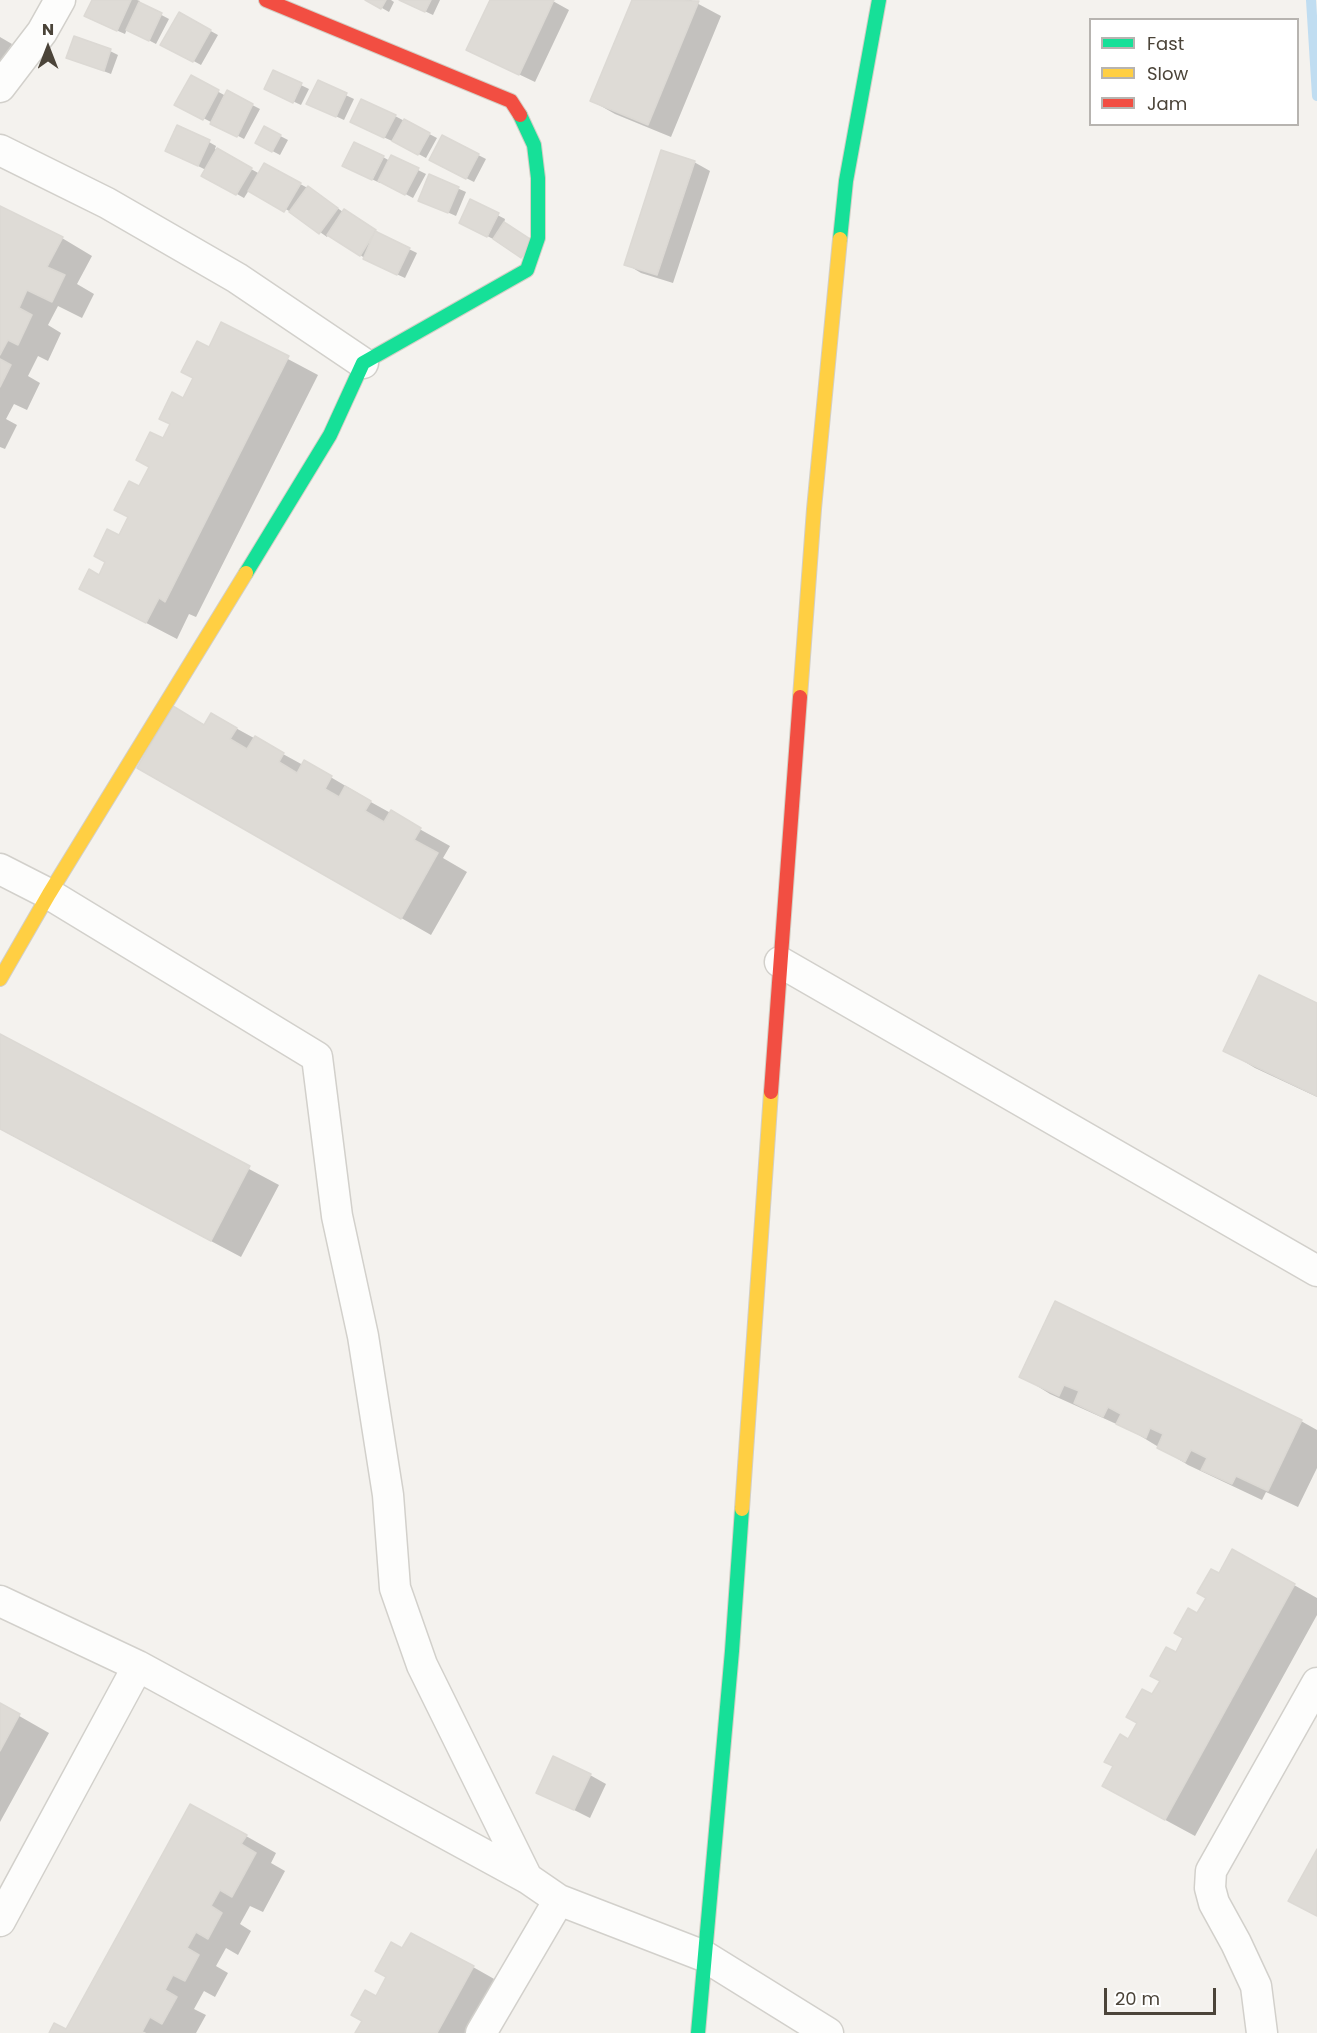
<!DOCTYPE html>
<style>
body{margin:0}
#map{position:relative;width:1317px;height:2033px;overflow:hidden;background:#f4f2ee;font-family:Poppins,sans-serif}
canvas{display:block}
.legend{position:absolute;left:1089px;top:18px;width:210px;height:108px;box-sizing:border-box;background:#fff;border:2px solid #b7b4b0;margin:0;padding:8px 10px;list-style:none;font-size:18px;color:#4b4439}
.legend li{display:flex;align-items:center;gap:12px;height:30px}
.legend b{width:30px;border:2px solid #b7b4b0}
.north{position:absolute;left:18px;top:18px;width:60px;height:60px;-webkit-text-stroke:4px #fff;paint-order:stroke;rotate:0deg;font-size:16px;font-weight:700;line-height:24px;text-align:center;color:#4b4439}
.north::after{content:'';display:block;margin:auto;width:21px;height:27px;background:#4b4439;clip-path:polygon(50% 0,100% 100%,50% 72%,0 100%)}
.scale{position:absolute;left:1104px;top:1988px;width:112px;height:27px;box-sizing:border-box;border:3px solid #4b4439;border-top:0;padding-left:8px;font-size:18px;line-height:21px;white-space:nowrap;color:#4b4439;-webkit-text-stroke:4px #fff;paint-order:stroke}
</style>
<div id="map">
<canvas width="1317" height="2033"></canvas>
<ul class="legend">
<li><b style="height:8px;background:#16e098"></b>Fast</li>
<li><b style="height:8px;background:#ffcf43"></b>Slow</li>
<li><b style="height:8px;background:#f24e42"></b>Jam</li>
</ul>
<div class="north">N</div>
<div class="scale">20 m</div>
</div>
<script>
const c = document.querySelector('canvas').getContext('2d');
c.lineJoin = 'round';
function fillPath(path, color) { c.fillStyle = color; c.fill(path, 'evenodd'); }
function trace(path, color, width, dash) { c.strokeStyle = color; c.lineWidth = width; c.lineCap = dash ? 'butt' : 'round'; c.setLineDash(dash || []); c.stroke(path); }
fillPath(new Path2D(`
 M94 0H137L140 1 139 3 169 19 156 44 127 29 125 34 93 20Z
 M368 0H391L394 2 389 12Z
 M401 0H440L433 15Z
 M491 0H551L569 10 535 82 468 50Z
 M634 0H691L721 16 671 137 615 114 592 101Z
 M180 14 218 35 201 65 162 44Z
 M0 37 12 44 0 63Z
 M110 51 118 55 111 74 68 57Z
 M274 72 309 89 301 105 273 92Z
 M191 77 226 96 227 92 260 109 244 139 176 104Z
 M318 82 354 99 344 120 316 107Z
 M395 116 437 138 426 158 392 140V141L359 126Z
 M178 127 209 142 216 146 215 149 260 174 265 165 315 192 343 212 383 235 382 236 417 253 405 278 372 263 329 234 327 237 293 213 249 190 244 198 203 175 206 170 174 154Z
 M265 128 288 140 280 155 257 143Z
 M443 137 486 159 474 182 438 164Z
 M383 157 390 161 392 157 426 174 413 198 381 181 380 183 352 170Z
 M694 162 710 171 673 283 641 273 626 264Z
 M430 176 466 192 456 216 420 200Z
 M471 201 505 219 504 223 512 228 495 240 468 226Z
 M0 210 62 238 92 256 77 284 94 294 82 318 58 306 48 325 61 333 48 361 38 356 28 376 40 383 27 410 14 404 6 419 17 425 5 449 0 447Z
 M222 324 318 375 196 617 189 614 177 639 81 589 100 577 129 517 140 488Z
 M212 715 303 765 305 762 361 795 360 796 450 846 443 858 467 872 431 935 139 768 205 727Z
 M1317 1005V1097L1255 1068 1225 1050Z
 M0 1036 279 1185 241 1257 0 1129Z
 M1021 1376 1301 1421 1317 1430V1468L1298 1507 1266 1492 1262 1500 1188 1465 1134 1432 1050 1394Z
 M1220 1575 1294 1585 1317 1598V1615L1195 1836 1134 1803 1128 1741Z
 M0 1705 49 1733 0 1822Z
 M590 1775 606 1784 590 1818 538 1792Z
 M246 1836 276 1853 271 1863 285 1871 263 1912 250 1906 240 1924 251 1931 238 1955 226 1948 216 1966 228 1973 215 1997 204 1991 194 2009 206 2015 196 2033H50L66 2031Z
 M403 1950 473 1967 503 1984 476 2033H357Z`), '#0003');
trace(new Path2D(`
 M1311 0 1317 96`), '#c0ddf1', 10);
const building = new Path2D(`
 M92 0H131L117 31 84 16Z
 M365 0H386L381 9Z
 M399 0H431L425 12Z
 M490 0H554L519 75 466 50Z
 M632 0 699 1 648 125 590 101Z
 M139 2 162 13 149 41 126 30Z
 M179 12 211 30 193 62 160 45Z
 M74 36 111 49 104 71 66 58Z
 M273 70 302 83 293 103 264 89Z
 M191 75 219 90 203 120 174 105Z
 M318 80 347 93 336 117 306 104Z
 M227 90 253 104 237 137 210 124Z
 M361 99 396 115 384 138 350 122Z
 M404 119 430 133 418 155 392 141Z
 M177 125 210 140 198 166 165 151Z
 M264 126 281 135 272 152 255 143Z
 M442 135 479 154 466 179 429 160Z
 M354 142 384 156 372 180 342 166Z
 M217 148 252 168 236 195 201 176Z
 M661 150 695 161 657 275 624 265Z
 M391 155 419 168 405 195 378 181Z
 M264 163 301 183 284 212 248 191Z
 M429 174 459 187 448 213 418 201Z
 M308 186 338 208 319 234 289 212Z
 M470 199 499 213 487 237 459 223Z
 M0 206 63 237 47 267 65 275 52 302 27 290 19 308 32 315 18 345 8 340 0 355Z
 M344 209 376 230 360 256 327 235Z
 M504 222 533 241 521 258 493 239Z
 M375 231 410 248 397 275 363 259Z
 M221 322 289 356 165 602 159 598 146 623 79 589 89 569 99 575 105 562 94 556 107 529 119 535 128 517 114 510 129 481 139 486 149 467 136 460 150 432 163 438 170 424 159 419 172 392 183 398 193 378 181 372 197 341 209 347Z
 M0 359 11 365 0 387Z
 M173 706 204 725 211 713 237 728 230 739 247 749 255 736 284 753 279 762 297 773 304 760 332 776 325 789 339 797 345 786 371 801 365 811 384 822 391 810 421 828 414 840 438 853 401 919 137 768Z
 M1259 975 1317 1003V1096L1223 1051Z
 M0 1034 250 1166 211 1241 0 1129Z
 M1055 1301 1302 1420 1268 1491 1236 1476 1232 1484 1201 1470 1207 1458 1191 1450 1185 1462 1157 1448 1163 1434 1150 1428 1146 1438 1116 1424 1121 1414 1108 1407 1103 1417 1074 1403 1079 1391 1064 1385 1059 1396 1019 1377Z
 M1232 1549 1295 1584 1165 1820 1102 1786 1113 1766 1104 1762 1120 1734 1128 1739 1137 1723 1126 1717 1142 1689 1152 1694 1160 1681 1150 1676 1166 1647 1176 1652 1183 1638 1174 1633 1188 1608 1197 1613 1206 1598 1197 1593 1211 1569 1219 1573Z
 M0 1703 20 1714 0 1751Z
 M553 1756 591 1774 574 1810 536 1793Z
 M190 1804 247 1835 241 1844 256 1853 232 1897 220 1890 211 1906 222 1913 208 1939 196 1932 187 1948 199 1955 185 1981 173 1975 165 1990 177 1997 162 2024 150 2017 142 2032 145 2033H49L54 2023 66 2029Z
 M1317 1849V1916L1288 1901Z
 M411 1933 474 1966 437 2033H355L362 2021 351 2015 365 1990 376 1996 386 1977 375 1971 391 1942 402 1948Z`);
fillPath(building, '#dedbd6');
trace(building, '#dcd9d4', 1.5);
const street = new Path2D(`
 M0 87 42 32 60 0
 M0 150 107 203 237 278 363 363
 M0 869 49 894 317 1057 337 1216 363 1336 388 1495 395 1588 422 1665 527 1878
 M780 962 1317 1271
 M0 1601 138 1666 527 1878 559 1900 704 1956 828 2033
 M0 1921 138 1666
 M481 2033 559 1900
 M1262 2033 1256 1986 1236 1943 1214 1903 1210 1888 1211 1871 1317 1683`);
const fast = new Path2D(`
 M840 239 846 181 879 0
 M246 573 330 435 363 363 527 270 538 238V178L534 145 520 115
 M698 2033 732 1651 742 1509`);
const slow = new Path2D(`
 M800 697 814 509 840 239
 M0 979 49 894 246 573
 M742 1509 771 1092`);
const jam = new Path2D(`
 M266 0 511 101 520 115
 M771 1092 800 697`);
trace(street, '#d2d0cb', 33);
trace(fast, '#d3cfc5', 16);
trace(slow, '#d3cfc5', 16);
trace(jam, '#d3cfc5', 16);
trace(street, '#fdfdfc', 30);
trace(fast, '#16e098', 14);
trace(slow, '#ffcf43', 14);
trace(jam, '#f24e42', 14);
</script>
